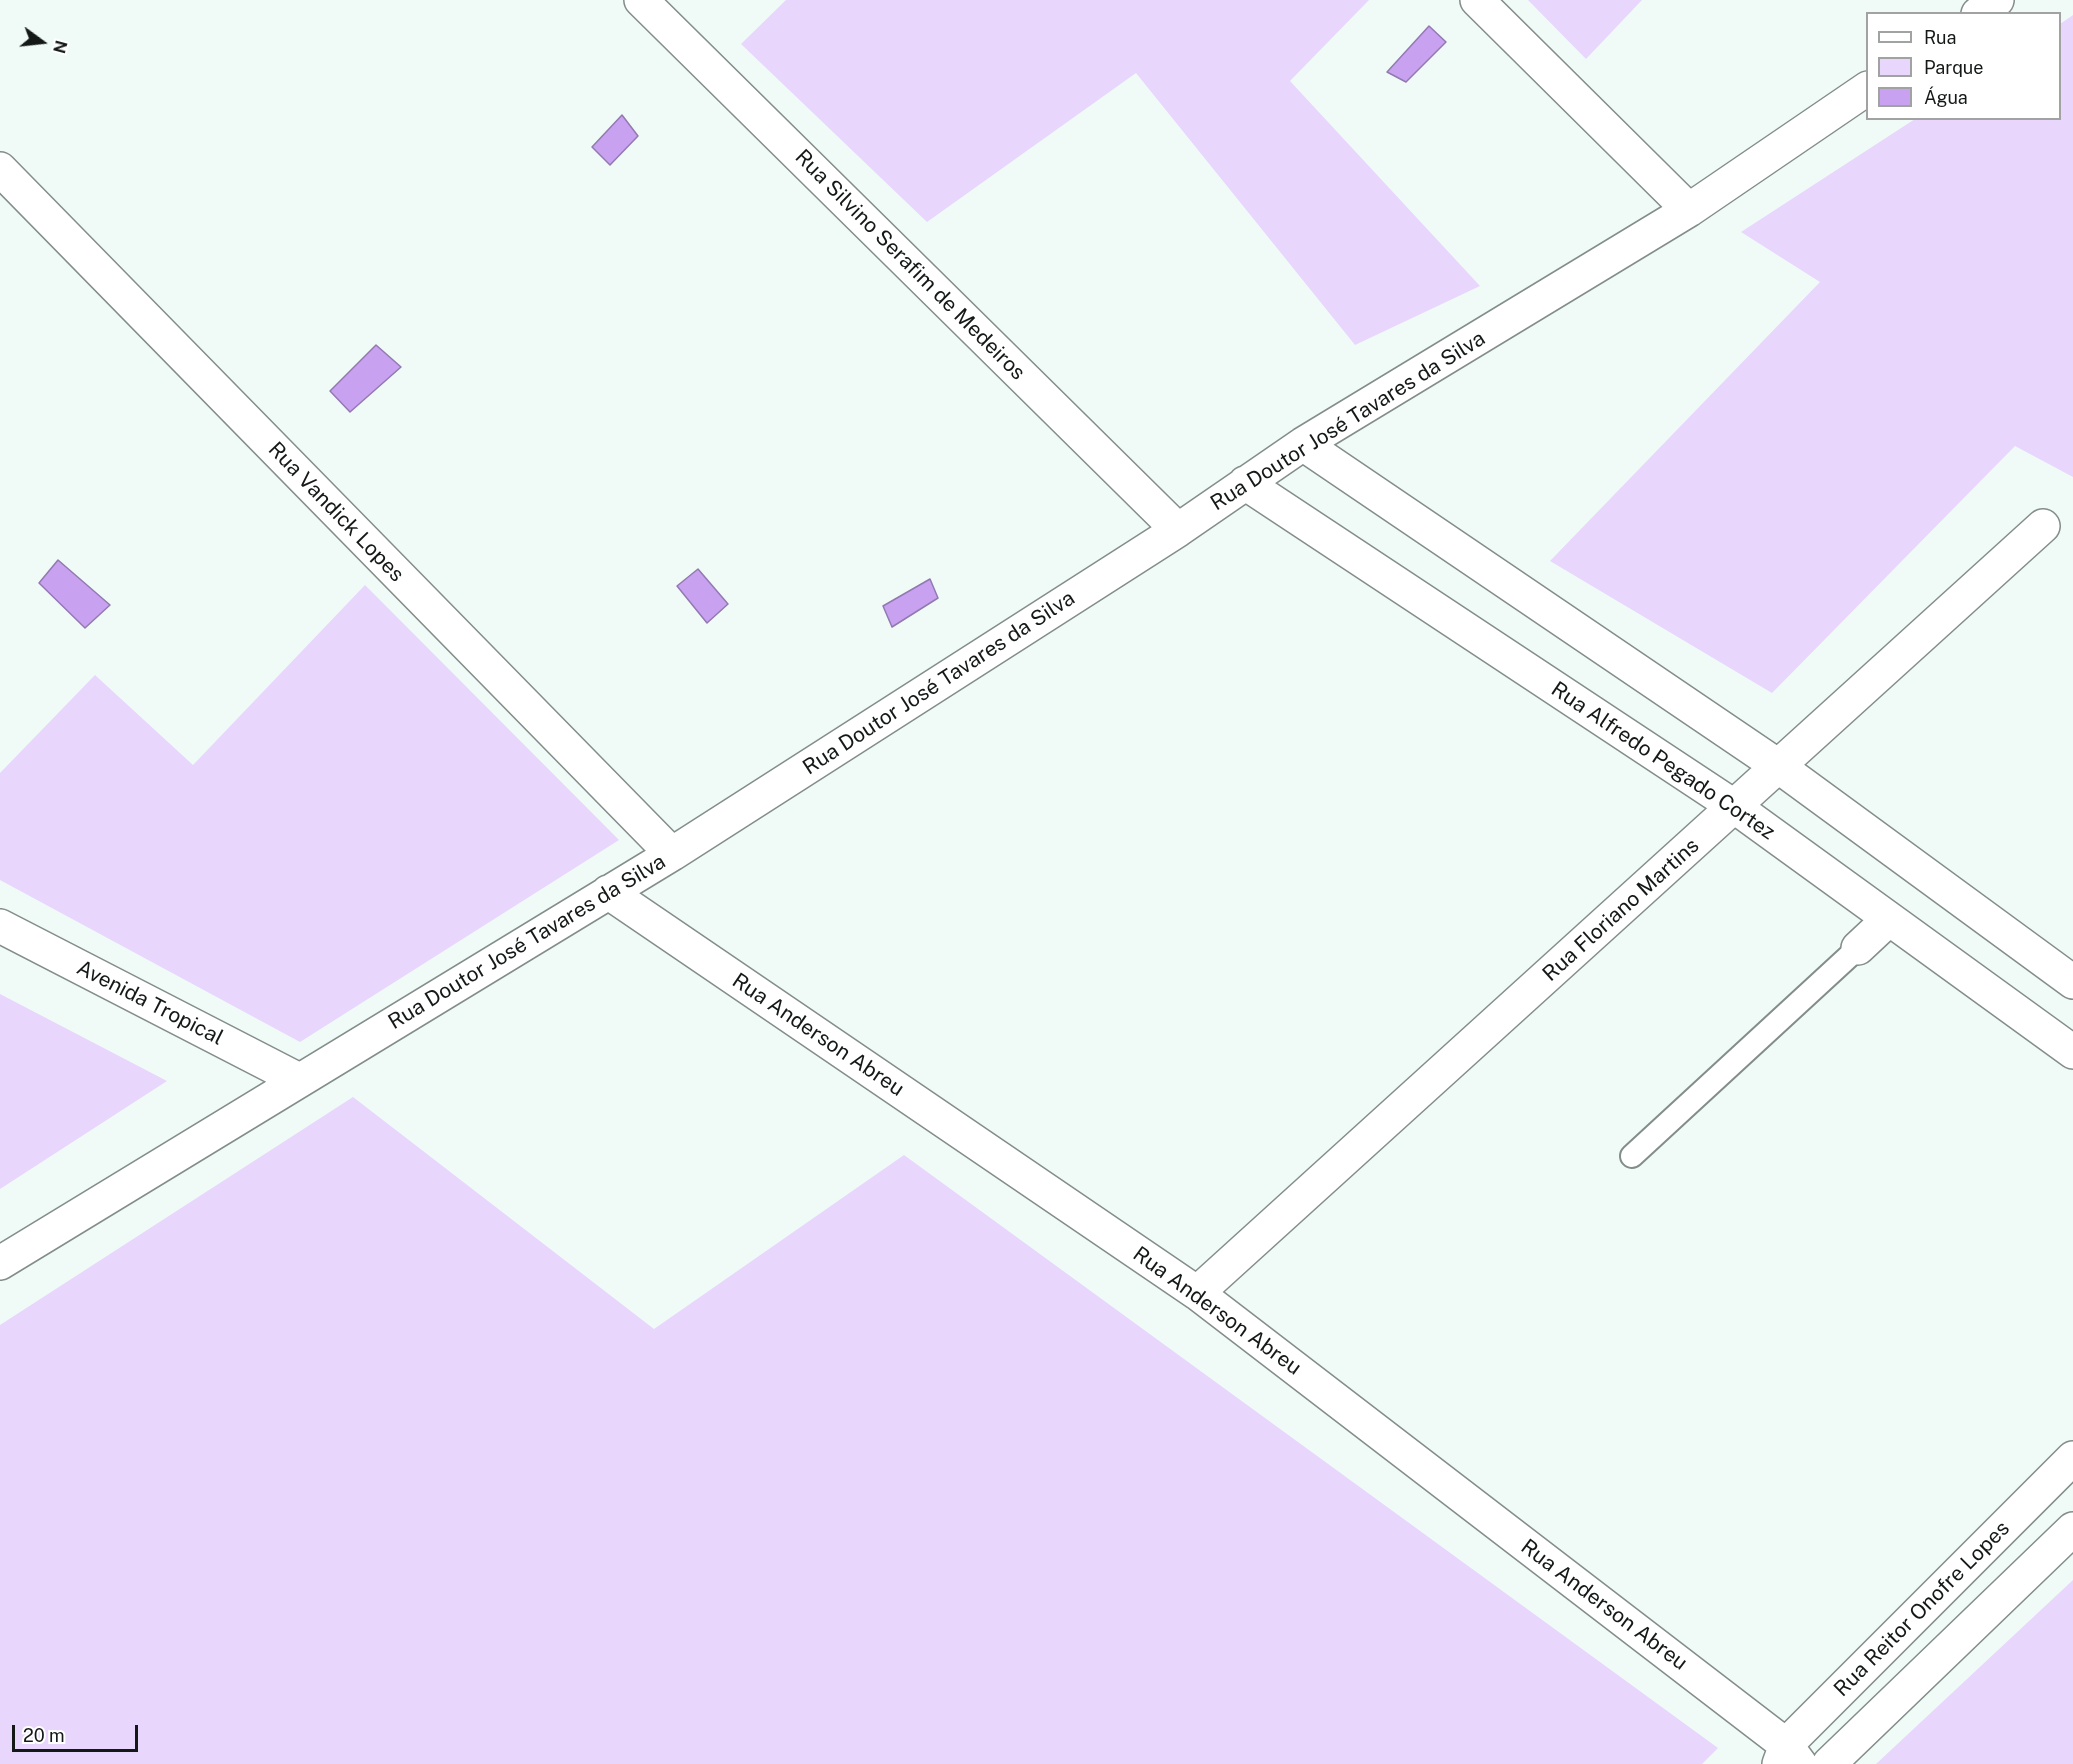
<!DOCTYPE html>
<meta charset="utf-8">
<style>
body{margin:0}
#map{position:relative;width:2073px;height:1764px;overflow:hidden;background:#f0fbf8;font-family:"Public Sans",sans-serif}
canvas{display:block}
.legend{position:absolute;left:1866px;top:12px;width:195px;height:108px;box-sizing:border-box;background:#fff;border:2px solid #a1a3a2;margin:0;padding:8px 10px;list-style:none;font-size:18px;color:#141817}
.legend li{display:flex;align-items:center;gap:12px;height:30px}
.legend b{width:30px;border:2px solid #a1a3a2}
.north{position:absolute;left:12px;top:12px;width:60px;height:60px;-webkit-text-stroke:4px #fff;paint-order:stroke;rotate:105deg;font-size:16px;font-weight:700;line-height:24px;text-align:center;color:#141817}
.north::after{content:'';display:block;margin:auto;width:21px;height:27px;background:#141817;clip-path:polygon(50% 0,100% 100%,50% 72%,0 100%)}
.scale{position:absolute;left:12px;top:1725px;width:126px;height:27px;box-sizing:border-box;border:3px solid #141817;border-top:0;padding-left:8px;font-size:18px;line-height:21px;white-space:nowrap;color:#141817;-webkit-text-stroke:4px #fff;paint-order:stroke}
</style>
<div id="map">
<canvas width="2073" height="1764"></canvas>
<ul class="legend">
<li><b style="height:8px;background:#fff"></b>Rua</li>
<li><b style="height:16px;background:#e8d6fd"></b>Parque</li>
<li><b style="height:16px;background:#c8a2f1"></b>Água</li>
</ul>
<div class="north">N</div>
<div class="scale">20 m</div>
</div>
<script>
const c = document.querySelector('canvas').getContext('2d');
c.lineJoin = 'round';
function fillPath(path, color) { c.fillStyle = color; c.fill(path, 'evenodd'); }
function trace(path, color, width, dash) { c.strokeStyle = color; c.lineWidth = width; c.lineCap = dash ? 'butt' : 'round'; c.setLineDash(dash || []); c.stroke(path); }
function drawText(font, color, halo, rows, align = 'center') {
  c.font = font + ' "Public Sans",sans-serif'; c.lineWidth = 4.5; c.setLineDash([]); c.textBaseline = 'middle'; c.strokeStyle = halo; c.fillStyle = color; for (const [text, x, y, turn = 0] of rows) {
    c.save(); c.translate(x, y); c.rotate((+turn || 0) * Math.PI / 180); c.textAlign = isNaN(turn) ? turn : align; if (halo) c.strokeText(text, 0, 0); c.fillText(text, 0, 0); c.restore();
  }
}
fillPath(new Path2D(`
 M786 0H1369L1290 81 1480 286 1355 345 1136 73 927 222 741 44Z
 M1528 0H1642L1586 59Z
 M2073 15V477L2015 446 1772 693 1550 561 1820 282 1741 232 1915 119 2060 118V24Z
 M365 585 619 840 300 1042 0 880V773L95 675 193 765Z
 M0 994 167 1081 0 1189Z
 M353 1097 654 1329 904 1155 1718 1748 1702 1764H0V1325Z
 M2073 1580V1764H1876Z`), '#e8d6fd');
const water = new Path2D(`
 M1429 26 1446 42 1406 82 1387 72Z
 M622 115 638 136 610 165 592 147Z
 M376 345 401 367 350 412 330 391Z
 M58 560 110 605 85 628 39 583Z
 M698 569 728 604 707 623 677 586Z
 M930 579 938 598 892 627 883 606Z`);
fillPath(water, '#c8a2f1');
trace(water, '#9279b0', 1.5);
const service = new Path2D(`
 M1632 1156 1858 948`);
const minor = new Path2D(`
 M641 0 1178 530
 M1477 0 1689 210
 M1978 14 1997 0
 M0 169 672 854
 M1303 444 1778 766 2073 982
 M1245 483 1735 807 2073 1052
 M608 892 1197 1293 1786 1745 1800 1764
 M0 926 299 1080
 M1858 948 1889 919
 M0 1263 672 854 1178 530 1303 444 1689 210 1868 88
 M1197 1293 2043 526
 M1779 1764 1786 1745 2073 1458
 M1829 1764 2073 1529`);
trace(service, '#838d8a', 26);
trace(minor, '#838d8a', 36);
trace(service, '#fff', 22);
trace(minor, '#fff', 33);
drawText('21px', '#141817', '#fff', [
 ["Rua Silvino Serafim de Medeiros",910,265,45],
 ["Rua Doutor José Tavares da Silva",1348,421,-32],
 ["Rua Vandick Lopes",336,512,46],
 ["Rua Doutor José Tavares da Silva",939,683,-33],
 ["Rua Alfredo Pegado Cortez",1663,761,34],
 ["Rua Floriano Martins",1621,910,-42],
 ["Rua Doutor José Tavares da Silva",527,942,-31],
 ["Avenida Tropical",150,1003,27],
 ["Rua Anderson Abreu",818,1035,34],
 ["Rua Anderson Abreu",1217,1311,36],
 ["Rua Anderson Abreu",1604,1605,37],
 ["Rua Reitor Onofre Lopes",1922,1609,-45]
]);
</script>
